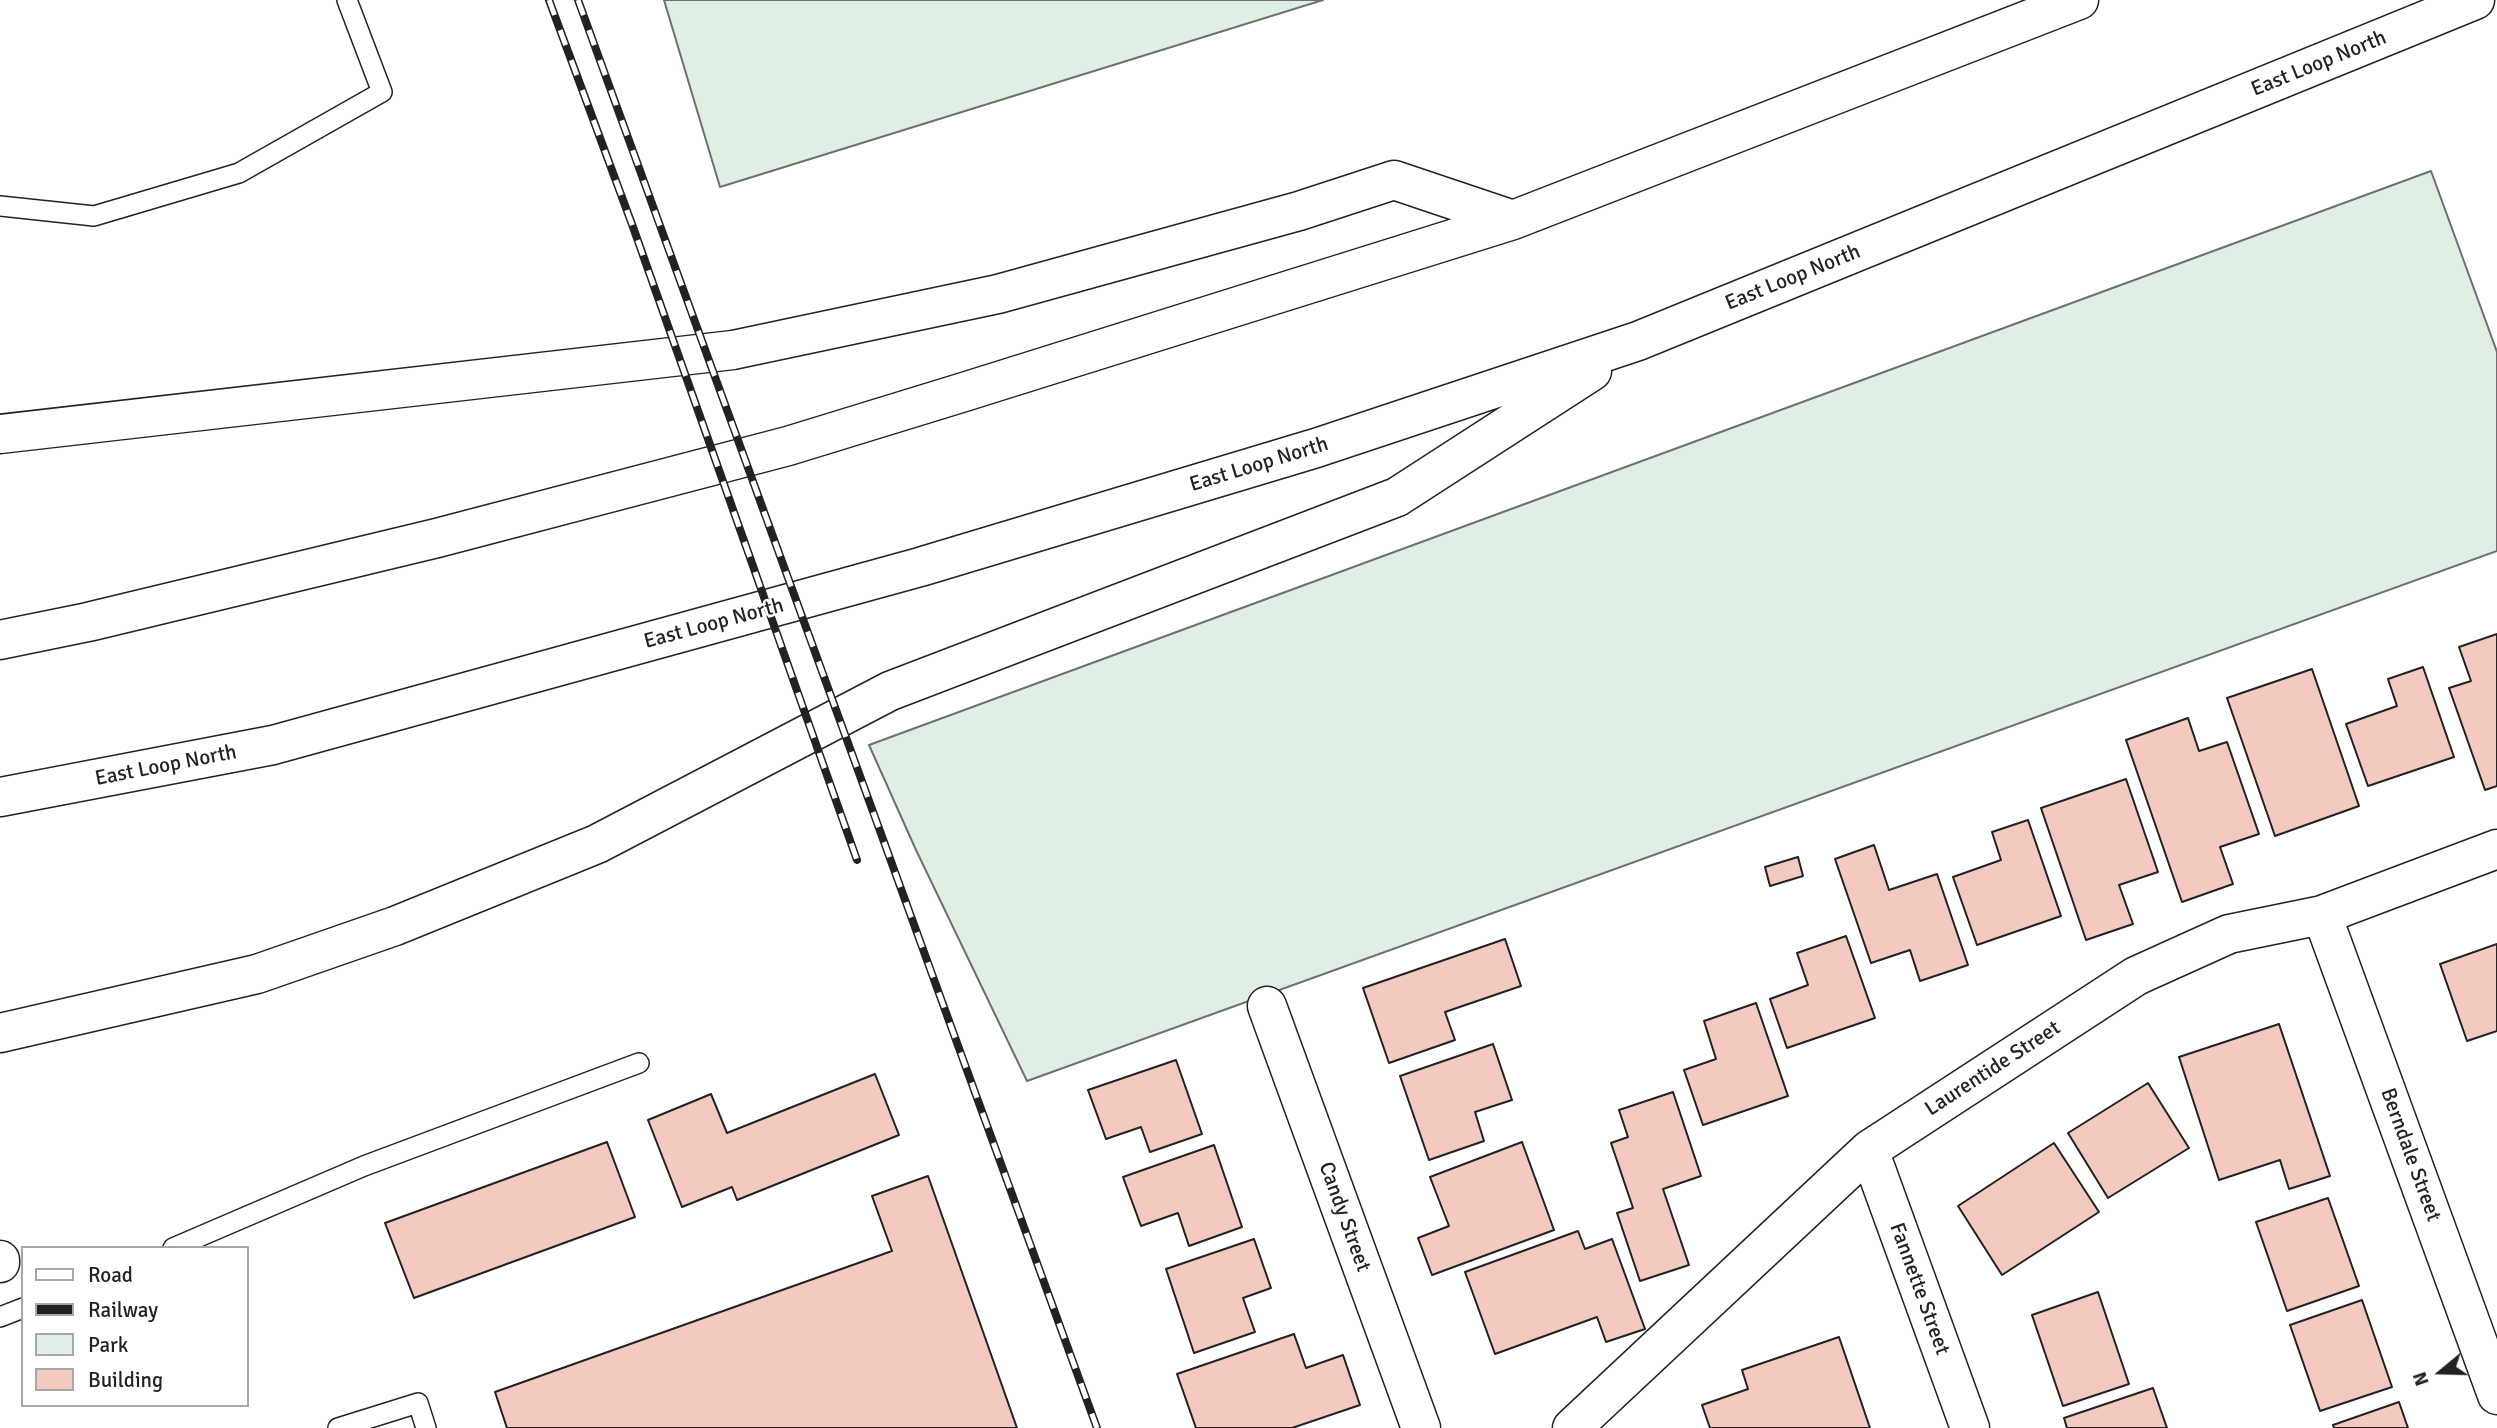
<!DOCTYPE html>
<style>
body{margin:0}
#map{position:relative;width:2497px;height:1428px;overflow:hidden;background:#fff;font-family:Signika,sans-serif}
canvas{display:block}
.legend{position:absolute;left:21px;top:1246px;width:228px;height:161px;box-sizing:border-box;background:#fff;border:2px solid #a7a7a7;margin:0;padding:9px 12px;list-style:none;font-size:21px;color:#222}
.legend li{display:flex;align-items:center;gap:14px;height:35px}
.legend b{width:35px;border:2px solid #a7a7a7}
.north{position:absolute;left:2406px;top:1337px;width:70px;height:70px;-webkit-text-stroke:5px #fff;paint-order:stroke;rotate:251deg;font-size:19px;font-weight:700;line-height:28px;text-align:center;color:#222}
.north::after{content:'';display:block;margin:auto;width:24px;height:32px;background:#222;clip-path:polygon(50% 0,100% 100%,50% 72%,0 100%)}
</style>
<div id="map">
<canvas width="2497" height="1428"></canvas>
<ul class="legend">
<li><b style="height:9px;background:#fff"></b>Road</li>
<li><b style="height:9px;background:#222"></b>Railway</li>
<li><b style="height:19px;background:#e0efe3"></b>Park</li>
<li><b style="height:19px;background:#f3c9c0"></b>Building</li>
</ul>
<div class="north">N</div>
</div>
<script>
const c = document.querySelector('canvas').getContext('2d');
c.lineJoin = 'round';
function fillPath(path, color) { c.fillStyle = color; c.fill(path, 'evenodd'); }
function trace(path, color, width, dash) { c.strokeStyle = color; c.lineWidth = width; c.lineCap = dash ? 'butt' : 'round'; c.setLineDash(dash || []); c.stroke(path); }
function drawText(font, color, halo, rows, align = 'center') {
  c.font = font + ' Signika,sans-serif'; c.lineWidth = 5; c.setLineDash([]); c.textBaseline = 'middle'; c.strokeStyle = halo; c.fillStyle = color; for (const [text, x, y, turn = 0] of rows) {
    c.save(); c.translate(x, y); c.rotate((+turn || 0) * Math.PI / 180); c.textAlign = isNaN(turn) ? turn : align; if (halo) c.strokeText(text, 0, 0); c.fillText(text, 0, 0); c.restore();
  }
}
const green = new Path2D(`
 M664 0H1323L720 187Z
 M2431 171 2497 352V551L1027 1081 916 850 869 745Z`);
fillPath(green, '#e0efe3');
trace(green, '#6f6f6f', 2);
const building = new Path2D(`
 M2497 634V786L2485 790 2449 688 2471 681 2459 647Z
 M2423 667 2454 757 2368 786 2346 724 2397 706 2388 679Z
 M2312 669 2359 806 2275 836 2227 698Z
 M2188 718 2199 751 2227 742 2259 834 2220 847 2233 884 2182 902 2126 740Z
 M2126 779 2158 872 2119 885 2133 924 2086 940 2041 808Z
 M2028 820 2061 916 1977 945 1953 877 2001 860 1992 832Z
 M1874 845 1889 890 1937 874 1968 965 1920 981 1910 950 1871 963 1835 859Z
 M1798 857 1803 876 1770 886 1765 867Z
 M1846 936 1875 1018 1787 1048 1770 999 1808 985 1797 953Z
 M1505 939 1521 986 1445 1012 1455 1040 1389 1063 1363 988Z
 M2497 944V1031L2467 1041 2440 964Z
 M1756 1003 1788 1096 1703 1125 1684 1070 1716 1059 1704 1021Z
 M2279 1024 2330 1176 2289 1189 2280 1160 2219 1180 2179 1057Z
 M1493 1044 1512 1100 1475 1112 1484 1141 1429 1160 1400 1076Z
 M1176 1060 1202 1134 1150 1152 1141 1127 1106 1139 1088 1090Z
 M875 1074 899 1135 737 1200 732 1187 682 1207 648 1120 711 1094 727 1133Z
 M2148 1083 2189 1148 2108 1198 2068 1133Z
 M1673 1092 1701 1176 1663 1189 1689 1265 1640 1281 1617 1213 1633 1208 1611 1143 1628 1137 1619 1110Z
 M607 1142 635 1217 414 1298 385 1223Z
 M1522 1142 1554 1230 1432 1275 1418 1238 1449 1226 1430 1177Z
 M2054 1143 2099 1212 2002 1275 1958 1206Z
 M1214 1145 1242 1227 1189 1246 1178 1213 1141 1226 1123 1177Z
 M928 1176 1017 1428H507L495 1392 892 1251 872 1196Z
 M2328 1198 2359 1286 2287 1311 2256 1222Z
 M1578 1231 1585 1249 1612 1239 1645 1329 1606 1342 1597 1317 1495 1354 1465 1272Z
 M1254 1239 1271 1288 1243 1298 1255 1332 1194 1353 1166 1269Z
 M2098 1292 2129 1384 2063 1406 2032 1315Z
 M2362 1300 2392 1387 2320 1411 2290 1325Z
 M1294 1334 1306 1368 1343 1355 1360 1405 1292 1428H1196L1177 1374Z
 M1839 1337 1870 1428H1710L1702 1405 1748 1389 1742 1370Z
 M2153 1388 2167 1428H2067L2064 1418Z
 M2399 1402 2408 1428H2334L2333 1425Z`);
fillPath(building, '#f3c9c0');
trace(building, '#222', 2);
const lane = new Path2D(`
 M0 206 94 216 239 173 382 92 347 0
 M173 1248 364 1166 639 1063
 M0 1317 23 1308
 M338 1428 418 1403 426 1428`);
const street = new Path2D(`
 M2322 915 2497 1395
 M1267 1006 1421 1428
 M1869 1150 1970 1428
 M1572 1428 1869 1150 2136 976 2229 934 2322 915 2497 849`);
const secondary = new Path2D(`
 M0 1260V1263`);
const highway = new Path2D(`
 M0 434 733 350 998 294 1299 211 1394 180 1513 220
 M0 640 88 622 437 538 788 446 964 392 1513 220 2079 0
 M0 797 273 745 920 567 1316 448 1638 341 2475 0
 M0 1033 257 974 395 926 597 844 890 691 1397 497 1592 371`);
trace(lane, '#222', 22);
trace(street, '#222', 41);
trace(secondary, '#222', 41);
trace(highway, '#222', 41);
trace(lane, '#fff', 19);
trace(street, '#fff', 38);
trace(secondary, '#fff', 38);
trace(highway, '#fff', 38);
const rail = new Path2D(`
 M549 0 633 227 857 860
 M578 0 1097 1428`);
trace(rail, '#222', 8);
trace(rail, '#fff', 5, [16]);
drawText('21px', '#222', '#fff', [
 ["East Loop North",2319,64,-22],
 ["East Loop North",1793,278,-22],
 ["East Loop North",1259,465,-17],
 ["East Loop North",714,624,-15],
 ["East Loop North",166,766,-11],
 ["Laurentide Street",1993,1069,-33],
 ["Berndale Street",2410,1155,70],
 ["Candy Street",1344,1217,70],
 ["Fannette Street",1919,1289,70]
]);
</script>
